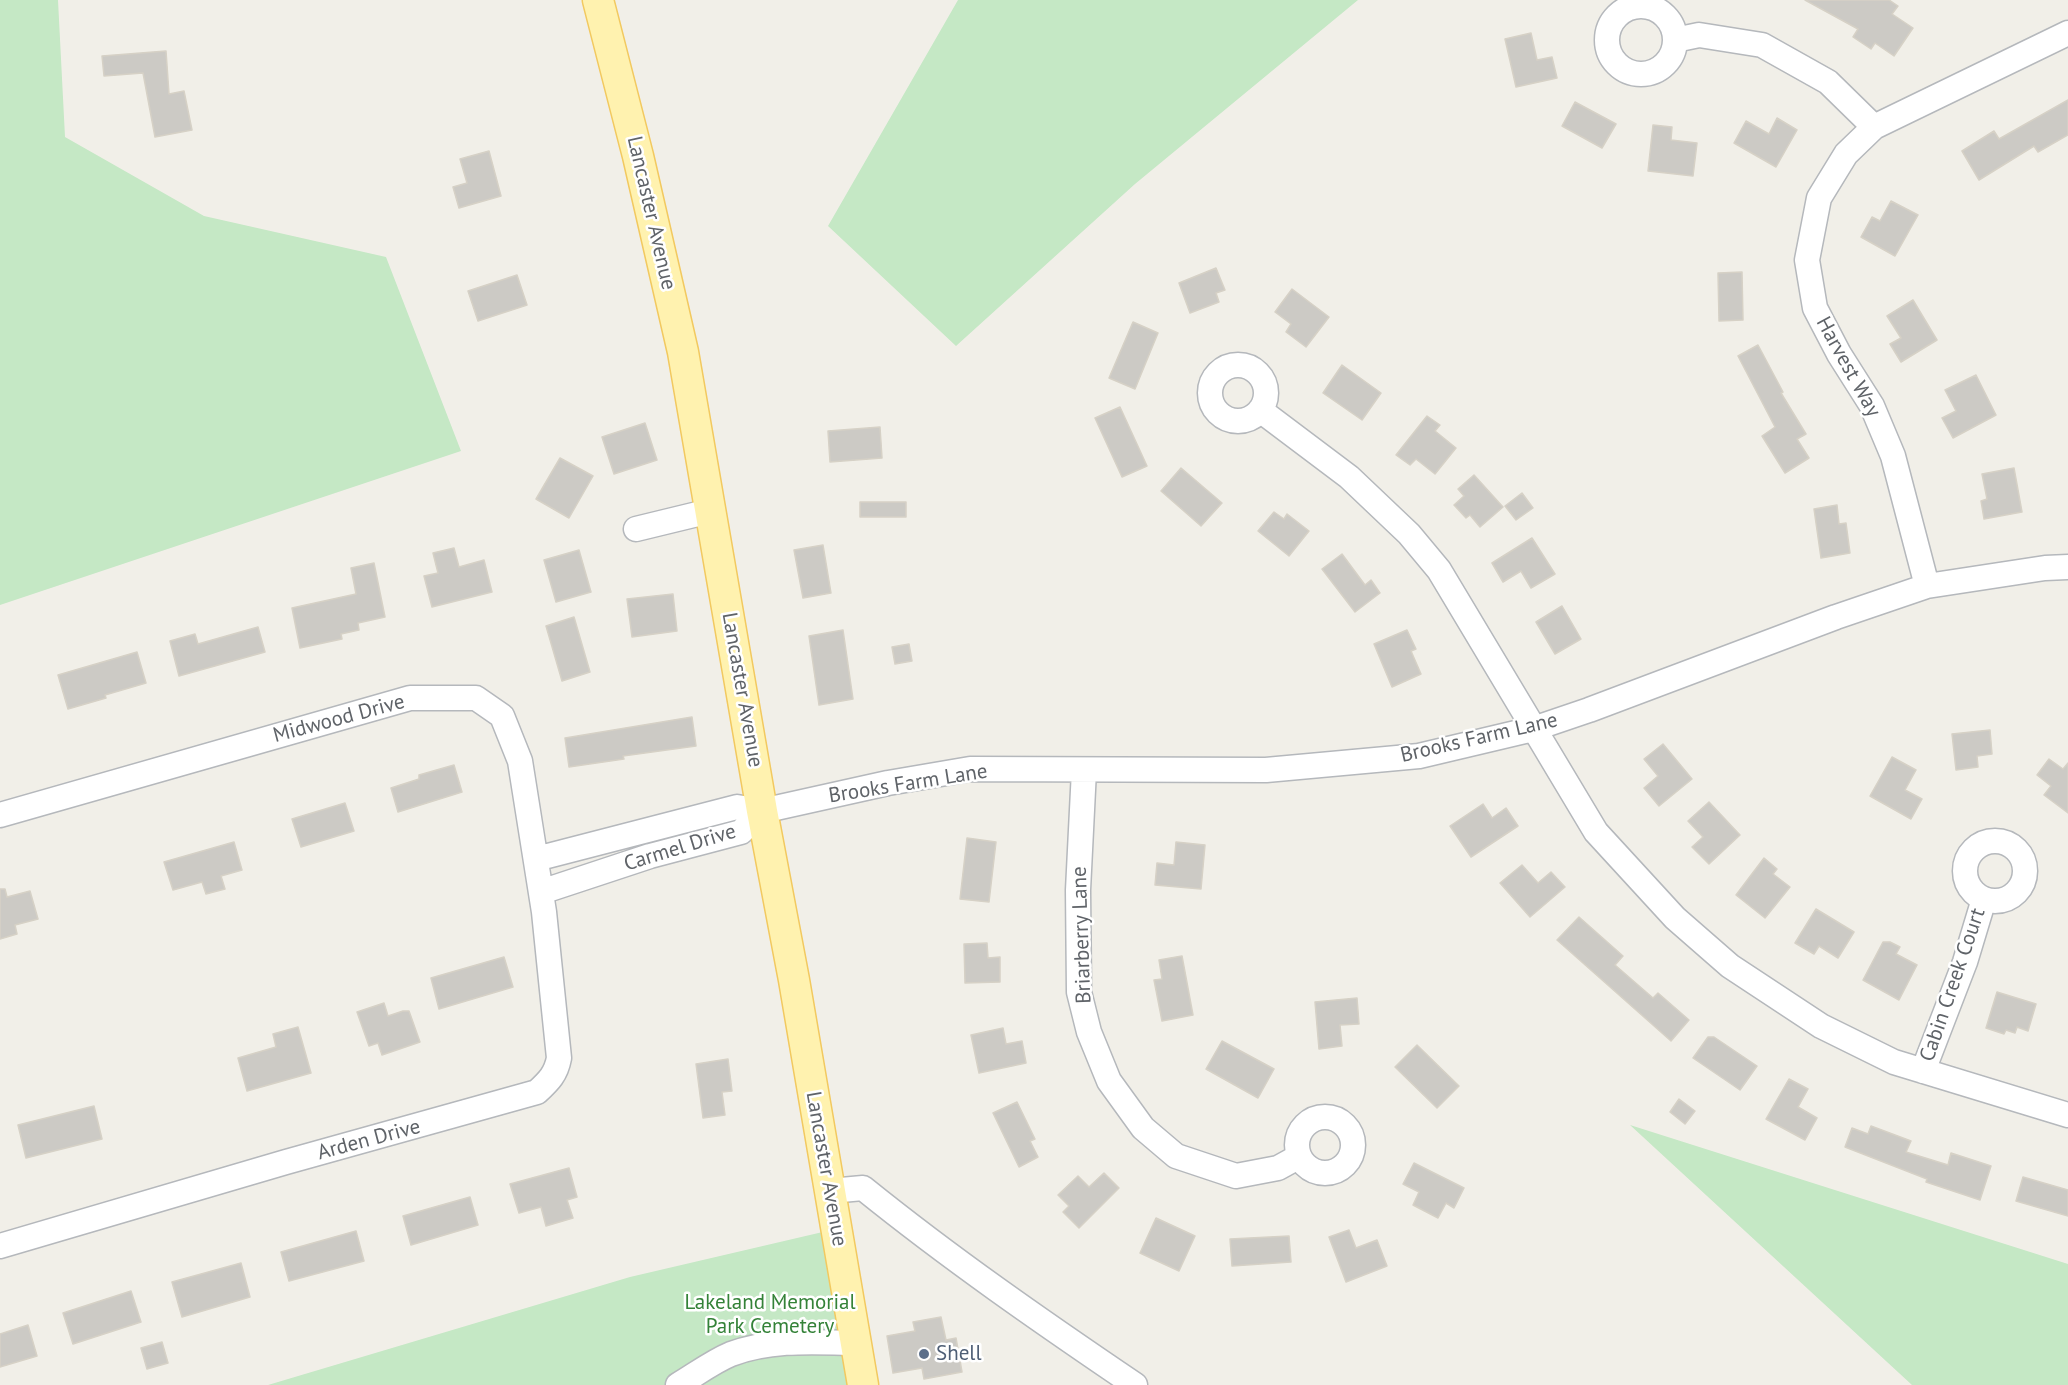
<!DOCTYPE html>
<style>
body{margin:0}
canvas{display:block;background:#f1efe8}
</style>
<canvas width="2068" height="1385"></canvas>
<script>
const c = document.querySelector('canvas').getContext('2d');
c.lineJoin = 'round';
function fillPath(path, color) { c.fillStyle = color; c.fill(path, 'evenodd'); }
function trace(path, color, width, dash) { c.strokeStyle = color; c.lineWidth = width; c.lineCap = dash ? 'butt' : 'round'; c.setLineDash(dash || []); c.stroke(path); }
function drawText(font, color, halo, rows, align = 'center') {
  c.font = font + ' "PT Sans",sans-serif'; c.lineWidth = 5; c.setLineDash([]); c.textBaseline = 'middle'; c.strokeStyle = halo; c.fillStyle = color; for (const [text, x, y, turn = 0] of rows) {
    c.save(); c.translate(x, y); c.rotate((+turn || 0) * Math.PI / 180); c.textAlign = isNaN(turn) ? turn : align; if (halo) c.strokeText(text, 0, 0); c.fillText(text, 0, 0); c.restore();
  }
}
fillPath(new Path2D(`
 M0 0H58L65 137 204 216 386 257 461 451 0 605Z
 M958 0H1358L1135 184 956 346 828 226Z
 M1630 1125 2068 1264V1385H1912Z
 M827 1231 853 1385H268L630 1277Z`), '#c5e8c5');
const building = new Path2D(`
 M1805 0H1889L1898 6 1892 14 1913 28 1894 56 1875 43 1871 49 1853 37 1858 29Z
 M1531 33 1537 60 1552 57 1557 78 1516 87 1505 39Z
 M166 51 169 94 184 91 192 130 155 137 143 73 104 76 102 56Z
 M2068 100V135L2038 152 2034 146 1979 180 1962 151 1994 131 1999 139Z
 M1575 102 1616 124 1602 148 1562 126Z
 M1777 118 1797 130 1776 167 1734 143 1746 121 1769 134Z
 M1653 125 1672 127 1671 140 1697 143 1693 176 1648 171Z
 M489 151 501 196 459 208 453 187 467 183 460 159Z
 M1891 201 1918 215 1895 256 1861 237 1872 217 1880 221Z
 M1216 268 1225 290 1216 293 1219 302 1190 313 1179 283Z
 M1742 272 1743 320 1719 321 1718 273Z
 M517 275 527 305 478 321 468 291Z
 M1292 289 1329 317 1306 347 1286 332 1291 324 1275 312Z
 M1913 300 1937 340 1901 362 1890 344 1901 338 1887 316Z
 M1133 322 1158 333 1135 389 1109 378Z
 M1758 345 1783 392 1781 393 1806 434 1797 439 1809 458 1785 473 1762 436 1775 427 1738 356Z
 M1342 365 1381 393 1362 420 1323 393Z
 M1976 375 1996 415 1953 438 1942 418 1956 411 1945 390Z
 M1120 407 1147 466 1122 477 1095 418Z
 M1427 416 1440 425 1435 431 1456 448 1435 474 1416 459 1410 465 1396 455Z
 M645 423 657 460 614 474 602 437Z
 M880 427 882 458 830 462 828 431Z
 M560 458 593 476 569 518 536 499Z
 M1181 468 1222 503 1201 526 1161 491Z
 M2014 468 2022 512 1984 519 1981 501 1987 499 1982 474Z
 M1474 475 1503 507 1480 527 1470 515 1466 518 1454 505 1464 496 1458 489Z
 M1522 493 1533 508 1516 520 1505 506Z
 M860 502H906V517H860Z
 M1837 505 1839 524 1846 523 1850 553 1821 558 1814 509Z
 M1274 512 1284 519 1287 514 1309 531 1289 556 1258 531Z
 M1532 538 1555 574 1531 588 1521 571 1503 582 1492 563Z
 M823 545 831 593 803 598 794 550Z
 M454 548 459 567 484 560 492 592 432 607 424 576 438 573 433 553Z
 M579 550 591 592 556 602 544 560Z
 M1342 554 1365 585 1371 580 1380 593 1355 612 1322 569Z
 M374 563 385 617 358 623 359 630 341 634 342 639 300 648 292 608 356 594 351 568Z
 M673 594 677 631 632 637 627 599Z
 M1562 606 1581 639 1555 654 1536 622Z
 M574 617 590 672 562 681 546 626Z
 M258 627 265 652 179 676 170 641 195 634 198 644Z
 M843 630 853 699 819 705 809 636Z
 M1407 630 1416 649 1411 651 1421 674 1392 687 1374 644Z
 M909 644 912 661 895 664 892 647Z
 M137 652 146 683 105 695 106 698 68 709 58 675Z
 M692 717 696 746 623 756 624 759 569 767 565 738Z
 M1990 730 1992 754 1977 756 1978 767 1956 770 1952 734Z
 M1663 744 1692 779 1659 806 1644 788 1658 776 1644 759Z
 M1892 757 1916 770 1905 790 1922 799 1911 819 1870 796Z
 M2049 759 2063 769 2068 763V813L2044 795 2051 786 2037 775Z
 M454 765 462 792 398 812 391 788 419 779V775Z
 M1709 802 1740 835 1709 864 1692 847 1703 837 1688 821Z
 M345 803 354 831 301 847 292 819Z
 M1483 804 1492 818 1506 808 1518 826 1471 857 1450 826Z
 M967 838 996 842 989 902 960 899Z
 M234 842 242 870 221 876 225 889 206 894 202 882 173 890 164 862Z
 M1176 842 1205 845 1201 889 1155 885 1157 863 1174 865Z
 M1764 858 1777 869 1773 874 1790 887 1765 918 1736 895Z
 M1522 865 1538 883 1551 872 1565 887 1530 917 1500 883Z
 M0 889H5L7 897 30 891 38 919 15 925 17 934 0 939Z
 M1816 909 1854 932 1838 958 1819 946 1814 954 1795 943Z
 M1579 917 1623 956 1615 965 1653 998 1658 993 1689 1020 1671 1041 1557 940Z
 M1883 942H1890L1900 947 1896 954 1917 965 1899 1000 1863 980Z
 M987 943 988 958 1000 957V982L965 983 964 944Z
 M1182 956 1193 1015 1162 1021 1154 980 1162 979 1159 960Z
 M504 957 513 987 439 1009 431 978Z
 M1997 992 2036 1004 2028 1031 2017 1027 2015 1033 2006 1030 2004 1034 1986 1028Z
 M1357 998 1359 1024 1340 1025 1342 1046 1319 1049 1315 1002Z
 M384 1003 388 1016 403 1011H409L420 1042 382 1055 378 1043 369 1046 357 1012Z
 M298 1027 311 1073 247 1091 238 1058 276 1047 273 1034Z
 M1003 1028 1006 1044 1022 1041 1026 1063 979 1073 971 1035Z
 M1708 1037H1714L1757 1066 1740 1090 1693 1058Z
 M1222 1041 1274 1069 1258 1098 1206 1069Z
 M1417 1045 1459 1086 1437 1108 1395 1067Z
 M728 1059 732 1091 722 1092 725 1115 703 1118 696 1064Z
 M1789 1079 1808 1089 1798 1107 1817 1118 1805 1140 1766 1119Z
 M1679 1099 1695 1111 1685 1124 1670 1112Z
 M1017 1102 1035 1139 1030 1141 1038 1157 1019 1167 993 1113Z
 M94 1106 102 1139 26 1158 18 1125Z
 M1871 1126 1911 1141 1906 1152 1948 1165 1951 1153 1991 1166 1980 1200 1926 1182 1927 1179 1845 1147 1852 1128 1868 1134Z
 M1414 1163 1464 1188 1454 1208 1446 1203 1438 1218 1413 1205 1419 1192 1403 1184Z
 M569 1168 577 1197 567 1200 573 1218 546 1226 541 1207 519 1213 510 1184Z
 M1104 1173 1119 1188 1079 1228 1063 1212 1069 1206 1058 1195 1078 1176 1089 1187Z
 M2023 1177 2068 1190V1216L2016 1201Z
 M470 1197 478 1225 411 1245 403 1216Z
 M1156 1218 1195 1236 1179 1271 1140 1253Z
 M1349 1230 1356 1248 1377 1240 1387 1266 1346 1282 1329 1237Z
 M356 1231 364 1261 289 1281 281 1252Z
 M1289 1236 1291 1262 1232 1266 1230 1239Z
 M241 1263 250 1297 182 1317 172 1282Z
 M131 1291 141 1322 73 1344 63 1313Z
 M941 1317 946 1340 956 1338 962 1372 924 1379 922 1368 893 1373 887 1336 915 1331 913 1322Z
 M28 1325 37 1356 0 1367V1334Z
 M162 1342 168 1363 147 1369 141 1348Z`);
fillPath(building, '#cccac5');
trace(building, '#d6d1c6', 1.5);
const minor = new Path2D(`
 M1607 40a34 34 0 1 1 68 0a34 34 0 1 1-68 0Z
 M1675 40 1699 35 1762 45 1828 82 1874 127
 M1210 393a28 28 0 1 1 56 0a28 28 0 1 1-56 0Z
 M1260 410 1349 477 1409 534 1439 570 1596 832 1675 918 1730 966 1821 1026 1894 1062 2068 1115
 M636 529 710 511
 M1927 586 1893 456 1872 406 1839 354 1815 308 1807 260 1819 198 1846 154 1874 127 2068 33
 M1084 770 1078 890 1079 992 1089 1032 1109 1081 1143 1128 1176 1156 1236 1176 1278 1168 1298 1157
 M0 815 410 698H476L502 716 520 761 544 912 559 1058C556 1074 549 1081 537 1092L286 1162 0 1246
 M1965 871a30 30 0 1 1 60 0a30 30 0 1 1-60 0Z
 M536 859 737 807 762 811 888 783 970 769 1266 770 1419 756 1533 729 1589 710 1836 617 1927 586 2045 568 2068 567
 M541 892 650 856 741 832 762 811
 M1923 1071 1965 962 1984 899
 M1297 1145a28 28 0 1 1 56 0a28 28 0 1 1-56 0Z
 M830 1191 863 1188C951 1259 1042 1322 1135 1385
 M678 1385C695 1375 712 1362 731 1354 771 1339 813 1342 855 1343`);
const major = new Path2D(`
 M598 0 638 156 683 352 762 811 794 980 863 1385`);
trace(minor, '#b5b8bc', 27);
trace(major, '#f2c960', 33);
trace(minor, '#fff', 24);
trace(major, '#fff2af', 30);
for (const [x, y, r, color] of [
 [924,1354,6,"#5c6f8a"]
]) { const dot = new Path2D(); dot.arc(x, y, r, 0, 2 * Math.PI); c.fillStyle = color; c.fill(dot); trace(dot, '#fff', 2); }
drawText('21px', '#5f6368', '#fff', [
 ["Lancaster Avenue",651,213,77],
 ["Harvest Way",1848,367,61],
 ["Lancaster Avenue",742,690,80],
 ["Midwood Drive",339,719,-15],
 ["Brooks Farm Lane",1479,738,-13],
 ["Brooks Farm Lane",908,784,-9],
 ["Carmel Drive",680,848,-17],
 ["Briarberry Lane",1082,935,-92],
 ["Cabin Creek Court",1953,985,-71],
 ["Arden Drive",369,1140,-15],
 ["Lancaster Avenue",826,1169,80]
]);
drawText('21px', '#348238', '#fff', [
 ["Lakeland Memorial",770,1303],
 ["Park Cemetery",770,1327]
]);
drawText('21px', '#4e5e75', '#fff', [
 ["Shell",936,1354]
], 'left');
</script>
